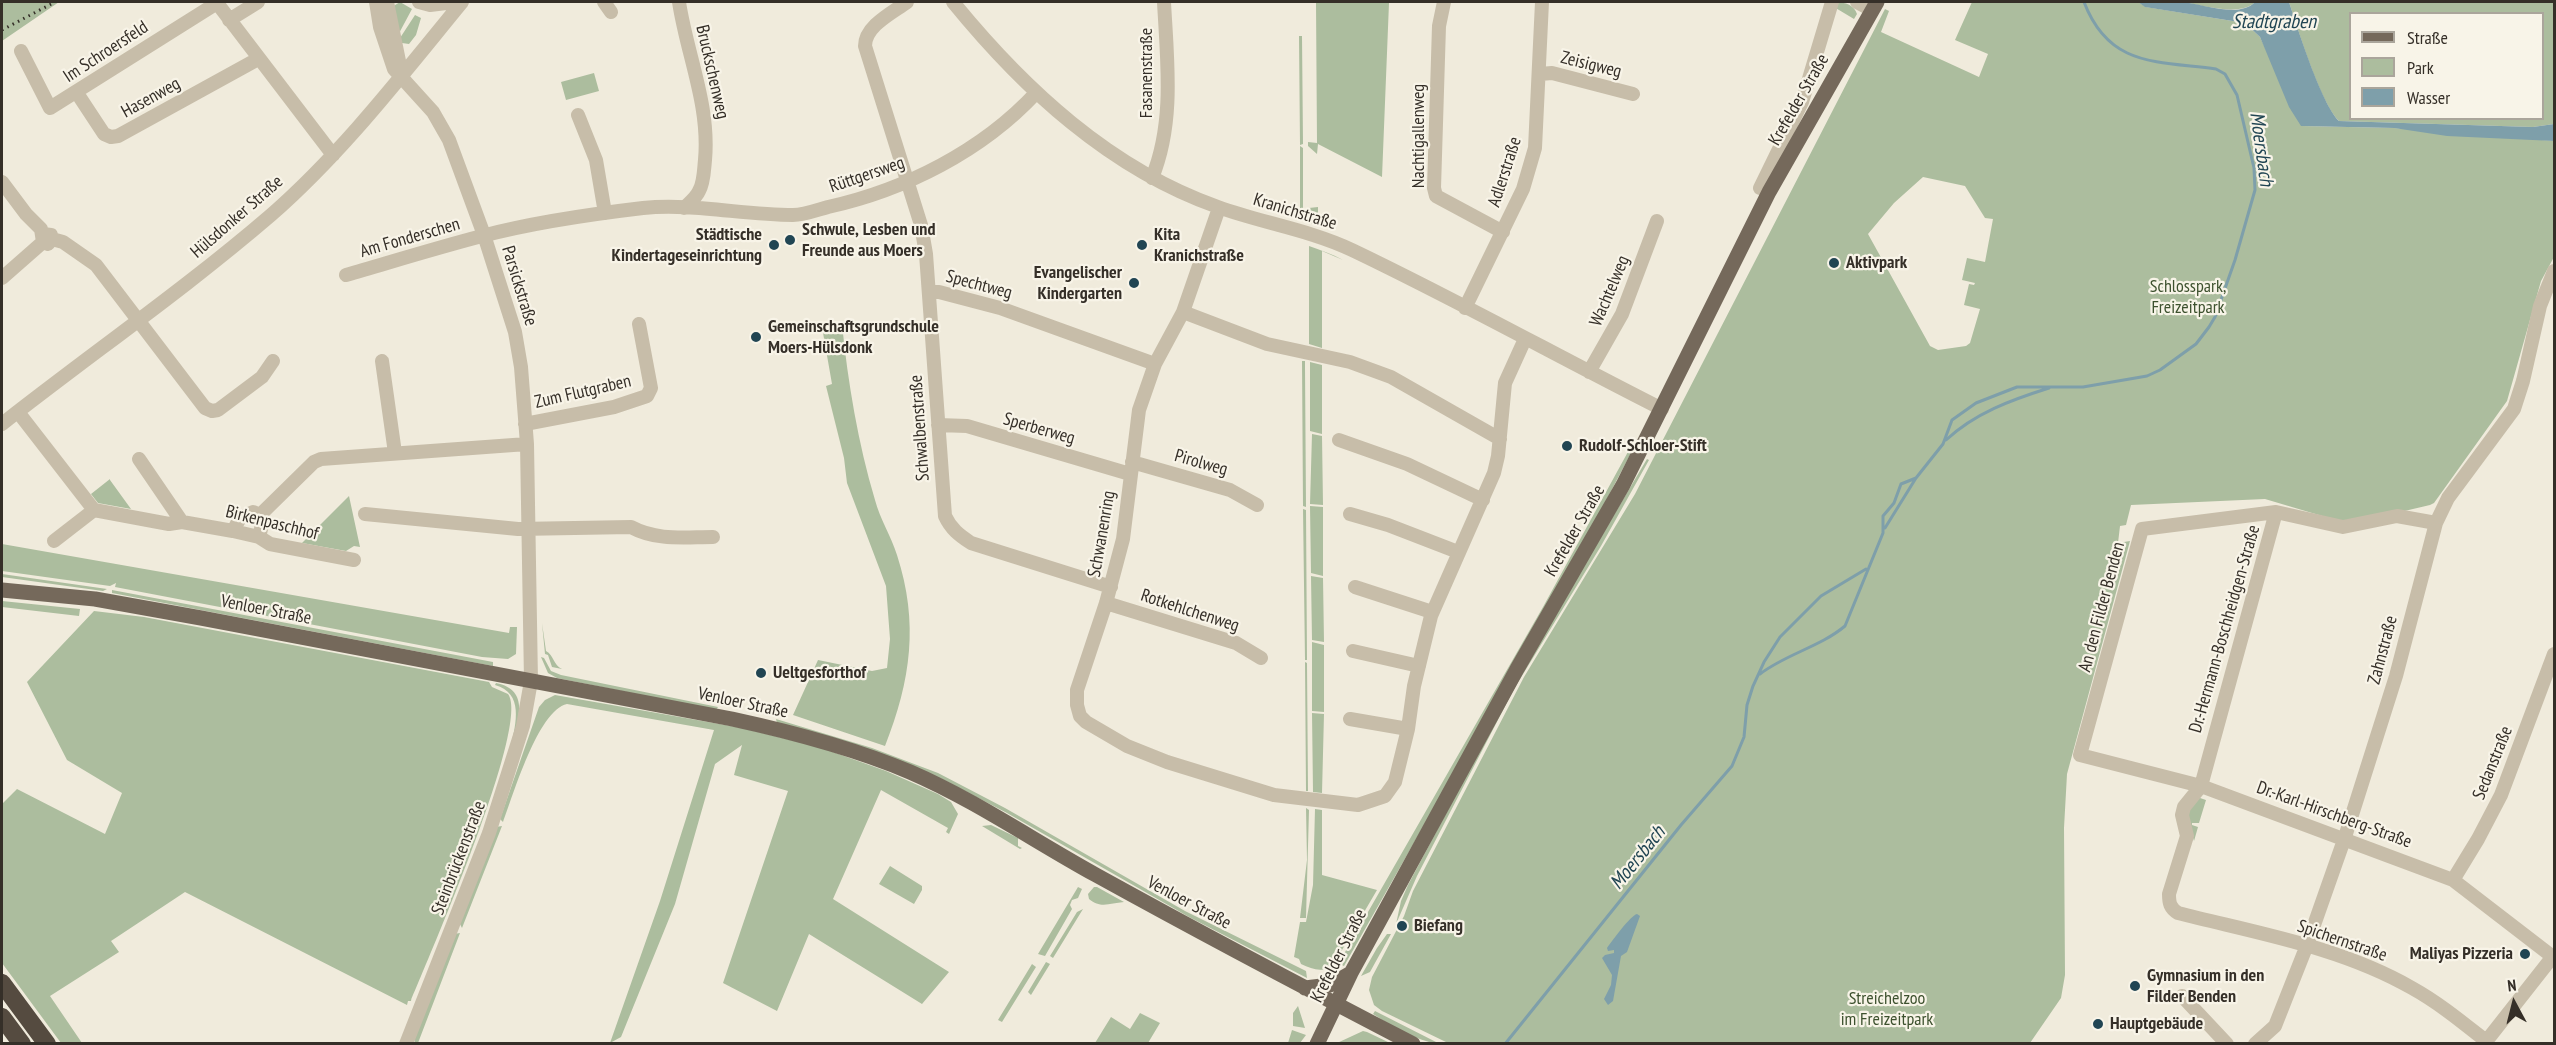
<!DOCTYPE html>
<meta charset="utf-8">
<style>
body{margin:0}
#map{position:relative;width:2556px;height:1045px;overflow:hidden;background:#f0ebdc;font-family:"PT Sans Narrow",sans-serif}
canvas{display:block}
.frame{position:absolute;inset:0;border:3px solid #352f28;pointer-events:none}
.legend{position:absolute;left:2349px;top:12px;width:195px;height:108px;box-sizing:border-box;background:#f8f4e8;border:2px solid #aaa59b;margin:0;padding:8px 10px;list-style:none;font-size:18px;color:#352f28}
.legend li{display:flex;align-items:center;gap:12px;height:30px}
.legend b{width:30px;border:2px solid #aaa59b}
.north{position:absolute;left:2484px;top:973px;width:60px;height:60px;-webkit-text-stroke:4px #f8f4e8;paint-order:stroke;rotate:353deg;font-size:16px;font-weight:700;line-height:24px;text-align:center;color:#352f28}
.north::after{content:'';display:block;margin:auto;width:21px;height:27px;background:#352f28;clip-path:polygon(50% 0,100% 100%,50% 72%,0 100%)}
</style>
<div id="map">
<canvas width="2556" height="1045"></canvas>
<div class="frame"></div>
<ul class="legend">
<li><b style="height:8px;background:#75695b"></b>Straße</li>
<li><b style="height:16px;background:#acbd9e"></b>Park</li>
<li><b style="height:16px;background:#7e9faa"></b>Wasser</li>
</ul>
<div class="north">N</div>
</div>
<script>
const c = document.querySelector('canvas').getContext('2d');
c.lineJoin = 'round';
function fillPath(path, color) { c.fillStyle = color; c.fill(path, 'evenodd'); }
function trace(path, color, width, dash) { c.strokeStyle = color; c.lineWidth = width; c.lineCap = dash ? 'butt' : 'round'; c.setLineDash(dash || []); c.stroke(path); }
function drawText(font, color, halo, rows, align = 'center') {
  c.font = font + ' "PT Sans Narrow",sans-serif'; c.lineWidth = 4.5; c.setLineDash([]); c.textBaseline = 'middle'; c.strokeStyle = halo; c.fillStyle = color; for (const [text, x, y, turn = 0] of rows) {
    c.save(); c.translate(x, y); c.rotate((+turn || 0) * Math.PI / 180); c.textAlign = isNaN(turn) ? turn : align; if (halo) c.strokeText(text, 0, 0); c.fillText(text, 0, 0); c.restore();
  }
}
fillPath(new Path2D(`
 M2 2H59L2 41Z
 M400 2 412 9 397 37 392 7Z
 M1972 2H2138L2146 7 2245 23 2260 37 2302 126 2394 128 2554 141V257L2541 281 2507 401 2434 503 2430 505 2349 524 2265 499 2131 505 2126 525 2120 526 2118 543 2130 541 2067 774 2064 828 2065 975 2061 998 2030 1043H1448L1382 1011 1374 1005 1369 990 1372 977 1404 916 1413 891 1524 677 1635 494 1885 9 1889 11 1881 32 1979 77 1988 54 1955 40ZM1923 177 1965 186 1985 218 1993 219 1985 262 1967 258 1962 280 1975 283 1974 285 1969 284 1964 305 1980 309 1970 343 1966 346 1938 350 1930 346 1868 234 1894 203Z
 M2183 2H2255C2241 17 2201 5 2183 2Z
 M2289 2H2554V124L2533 127 2339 121C2320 102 2298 29 2289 2ZM2350 14H2542V118H2350Z
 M1316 3H1389L1382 177 1318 144 1317 154 1308 146V142L1317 143Z
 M1838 3C1847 2 1854 6 1857 14L1854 19 1834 7Z
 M415 15 421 18 416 35 409 44 402 43 400 38Z
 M1299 36H1302L1303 144 1300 145Z
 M594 73 599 91 566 100 561 82Z
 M1300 146 1303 148V221L1300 220Z
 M1318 207V225L1309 223V208Z
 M1309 246C1320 250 1332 254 1343 260L1322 251V348L1309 344Z
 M842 324C848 383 858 443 875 500 880 519 891 536 897 555 919 623 911 680 885 746L793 715 818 660 872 671 887 668 890 639 886 586 847 483 844 458 826 386 832 384 822 327Z
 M1302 361H1305V367L1306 507 1303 506Z
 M1310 362 1322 365V434L1310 431Z
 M1312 434 1322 436 1323 505 1310 504Z
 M1629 450 1632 451 1578 554 1344 966 1341 965V959L1543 607Z
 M1647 459 1649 460 1601 546 1514 689 1417 876 1396 924 1401 901 1408 885 1521 672Z
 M110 479V480L131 509 98 503 91 494Z
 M349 496 360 547 354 546 346 551 302 543Z
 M1310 506 1323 507V576L1311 573Z
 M1303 509 1306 510 1307 660H1305Z
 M2 544 509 633 510 627H517L516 654 508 659 482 657 115 587 116 583 110 586 2 571Z
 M2 574 107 589 103 591 2 577Z
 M1311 576 1323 578 1324 642 1312 640Z
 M112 590 493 662V666L112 593Z
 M2 601 80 609 79 616 2 607Z
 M94 611 144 617 489 682 492 687 508 694C531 724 429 957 411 1001H408L407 1005 185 892 111 941 119 952 50 996 82 1043H61L2 963V804L17 789 105 834 122 793 67 760 27 682Z
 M542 623 546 651C554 655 553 665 562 669L552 667 548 655 545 654Z
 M1312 642 1324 645V712L1312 711Z
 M541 657 544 658 551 671 561 675 718 707 716 710 557 678 548 673Z
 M1305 662 1307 663 1308 791H1306Z
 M496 683C531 690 518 721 511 746 516 723 524 693 495 685Z
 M555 695 742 728 819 747 886 771 938 794 951 802 958 814 949 834 946 832 948 828 881 790 833 899 949 972 922 1004 809 934 777 1011 723 983 788 791 734 775 742 745 715 764 675 904 621 1037 610 1043 660 901 714 730 567 704C538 710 513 796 503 822L500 819 539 707 545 700Z
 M1312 713 1324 714 1322 793 1313 792Z
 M776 719 872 748 938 773 1005 808 1185 911 1306 971 1307 978 1189 917 1007 813 942 779 777 723Z
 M2197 797 2206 800 2199 823H2192V825L2198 827 2194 841 2186 814Z
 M1306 808 1309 810 1306 918H1300L1307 860Z
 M1315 809 1322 810V875L1377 890 1335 962C1325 974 1314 970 1301 964L1299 959 1294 957 1300 922H1306L1313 885Z
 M991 825 1018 838V846L1022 848 1020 849 982 826Z
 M502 826 462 928 459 922 496 827Z
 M890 866 922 886V890L914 904 879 884Z
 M1078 887 1082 889 1078 898 1072 900 1070 905 1072 909 1045 956 1038 954Z
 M1094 887H1097L1124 902C1110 903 1101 909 1089 899L1088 894Z
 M1083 909 1053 958 1050 956 1077 912Z
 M460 933 418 1043H415L414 1035 454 934Z
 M1387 934H1391L1370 972 1361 976 1377 948Z
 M1046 962 1050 964 1031 995 1028 992Z
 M1032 964 1036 967 1002 1022 998 1020Z
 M1298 1006 1305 1028 1293 1026V1013Z
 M1375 1011 1438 1043C1422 1044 1387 1023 1373 1014Z
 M1140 1013 1160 1023 1148 1043H1095L1111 1017 1130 1029Z
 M1292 1030 1306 1035 1300 1043H1288Z
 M1363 1031 1367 1032 1390 1043H1337Z`), '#acbd9e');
fillPath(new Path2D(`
 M2138 2C2152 1 2167 1 2181 2 2201 3 2239 19 2255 2H2289C2298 29 2321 103 2339 121L2533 127 2554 124V141L2447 136 2394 128 2301 126 2289 107 2260 37 2245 23 2145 7Z
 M1637 914 1640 916 1627 952 1621 956 1613 1001 1608 1005 1604 999 1611 985 1612 975 1602 958 1605 955 1614 953V950L1608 951 1607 948C1613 940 1630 916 1637 914Z`), '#7e9faa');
trace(new Path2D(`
 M1946 440C1975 413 2011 400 2049 388
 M1885 528 1916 478
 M1760 674C1786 654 1820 647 1845 626L1883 533V516L1894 503 1901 484 1916 478 1943 444 1952 420 1976 403 2017 387H2083L2147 376 2160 370 2196 344 2209 327 2215 317 2235 260 2255 190 2254 168 2237 95 2225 74 2216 69C2156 61 2109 67 2084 2
 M1505 1044 1681 825 1732 766 1744 737 1747 705 1753 686 1764 662 1780 637 1821 596 1866 569`), '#7e9faa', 3);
trace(new Path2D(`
 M376 2 380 27 394 69 433 112 449 140 484 235 515 332 521 367 527 444 531 681 523 726 489 833 406 1044
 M387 2 402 76
 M419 2 430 5 454 2
 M604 2 611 12
 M679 2C687 55 710 105 705 160 704 169 704 183 699 191 696 198 689 203 684 208
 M907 2C892 13 865 26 865 46L921 225 926 254 945 516C951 529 959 535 971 543L1111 587
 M953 2C1024 89 1110 169 1218 207 1262 223 1310 230 1352 250 1457 300 1559 357 1662 409
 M1444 2 1439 26 1434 188 1436 196 1503 232
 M1857 2 1872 10
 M229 20 258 2
 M21 51 50 108 217 3 333 155
 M1540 74 1552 73 1633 94
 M77 93 104 134 111 137 118 136 258 59
 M578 115 596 160 605 213
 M1152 178C1175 122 1167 60 1164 2
 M2 182 26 214 41 229 43 242 48 244 52 239 51 235 43 234
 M1760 188 1802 102 1832 2
 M1219 208 1183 312 1155 364 1139 410 1123 539 1106 603 1077 690V705L1080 716 1086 722 1127 746 1167 762 1274 795 1358 805 1385 796 1395 782 1408 729 1414 686 1431 616 1494 473 1498 456 1505 383 1525 339
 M52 239 63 242 96 265 205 408 212 411 218 410 262 377 273 361
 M346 275C391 262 436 248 482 236 531 223 592 214 643 208 692 203 743 215 793 215 804 215 817 210 828 207 905 190 982 151 1036 93
 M2 278 43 242
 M929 292H939L1000 308 1155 364
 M1465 308 1523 189 1535 148 1542 2
 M1183 312 1267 344 1350 362 1391 377 1500 439
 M382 361 395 453
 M1589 372 1622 314 1657 221
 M18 412 94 510 169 524 182 522 233 531 259 537 270 544 354 560
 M2 424C91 354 185 289 271 215 343 152 402 75 462 2
 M525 424 614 407 647 396 651 388 639 324
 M938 425 967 426 1130 474
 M1339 440 1407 464 1483 500
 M139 459 182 522
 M1132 462 1230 490 1257 505
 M2276 512 2201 786 2184 807 2182 815 2187 836 2169 894C2169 903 2170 908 2178 913 2256 933 2341 947 2412 988 2439 1003 2462 1022 2486 1041
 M365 514 518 529 631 527C657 541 684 537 713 537
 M1350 514 1388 525 1458 552
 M260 515 314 462 321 459 527 444
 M2436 523 2397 516 2343 527 2276 512 2142 529 2080 755 2201 786 2453 880 2553 957
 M233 531 240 518 253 512 260 515 263 521 259 537
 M54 541 94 510
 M1355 587 1432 612
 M1106 603 1236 643 1261 658
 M1353 651 1419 666
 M1350 719 1408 729
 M2453 880 2478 839 2501 795 2554 654
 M2182 996 2227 1044
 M2255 1044 2275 1026 2307 945 2345 837 2396 676 2436 523 2448 498 2514 409 2523 381 2540 306 2554 271
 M2484 1044 2554 955`), '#c7bda9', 14);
trace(new Path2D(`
 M2 590 95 599 201 618 732 719C792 732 853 748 910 772 975 800 1034 841 1096 875 1201 933 1307 989 1413 1044
 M1305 988 1330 985 1351 973
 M1317 1044 1351 973 1517 669 1623 485 1769 192 1877 2`), '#75695b', 15);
trace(new Path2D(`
 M2 983 47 1044
 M2 1017 22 1044`), '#554b40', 18);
trace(new Path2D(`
 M2 30 55 2`), '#352f28', 3, [1.5, 4.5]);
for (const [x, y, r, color] of [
 [790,240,6,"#214553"],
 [774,245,6,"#214553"],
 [1142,245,6,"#214553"],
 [1834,263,6,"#214553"],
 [1134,283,6,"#214553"],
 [756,337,6,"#214553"],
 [1567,446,6,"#214553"],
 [761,673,6,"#214553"],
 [1402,926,6,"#214553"],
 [2525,954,6,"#214553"],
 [2135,986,6,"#214553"],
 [2098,1024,6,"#214553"]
]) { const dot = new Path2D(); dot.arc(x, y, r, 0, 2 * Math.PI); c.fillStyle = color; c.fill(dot); trace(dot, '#f8f4e8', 2); }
drawText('18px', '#352f28', '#f8f4e8', [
 ["Im Schroersfeld",106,52,-33],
 ["Zeisigweg",1591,65,14],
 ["Bruckschenweg",712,72,77],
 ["Fasanenstraße",1147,73,-90],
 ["Hasenweg",151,98,-29],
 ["Krefelder Straße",1799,100,-60],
 ["Nachtigallenweg",1419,136,-90],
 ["Adlerstraße",1505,172,-72],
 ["Rüttgersweg",867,175,-19],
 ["Kranichstraße",1295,212,17],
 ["Hülsdonker Straße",237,217,-41],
 ["Am Fonderschen",410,238,-16],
 ["Spechtweg",979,285,15],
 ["Parsickstraße",519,286,73],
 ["Wachtelweg",1610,291,-67],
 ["Zum Flutgraben",583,392,-13],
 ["Schwalbenstraße",920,428,-94],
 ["Sperberweg",1039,429,16],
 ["Pirolweg",1201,463,16],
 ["Birkenpaschhof",272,523,14],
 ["Krefelder Straße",1575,531,-60],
 ["Schwanenring",1102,534,-80],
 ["An den Filder Benden",2102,607,-75],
 ["Venloer Straße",266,610,11],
 ["Rotkehlchenweg",1190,611,18],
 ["Dr.-Hermann-Boschheidgen-Straße",2225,629,-74],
 ["Zahnstraße",2383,650,-75],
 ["Venloer Straße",743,703,12],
 ["Sedanstraße",2493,763,-68],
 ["Dr.-Karl-Hirschberg-Straße",2334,815,20],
 ["Steinbrückenstraße",459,858,-69],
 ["Venloer Straße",1189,903,28],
 ["Spichernstraße",2342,941,19],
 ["Krefelder Straße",1339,956,-63]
]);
drawText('bold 18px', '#352f28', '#f8f4e8', [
 ["Schwule, Lesben und",802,230],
 ["Freunde aus Moers",802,251],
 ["Städtische",762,235,"right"],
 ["Kindertageseinrichtung",762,256,"right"],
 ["Kita",1154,235],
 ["Kranichstraße",1154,256],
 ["Aktivpark",1846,263],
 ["Evangelischer",1122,273,"right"],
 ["Kindergarten",1122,294,"right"],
 ["Gemeinschaftsgrundschule",768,327],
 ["Moers-Hülsdonk",768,348],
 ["Rudolf-Schloer-Stift",1579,446],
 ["Ueltgesforthof",773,673],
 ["Biefang",1414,926],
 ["Maliyas Pizzeria",2513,954,"right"],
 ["Gymnasium in den",2147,976],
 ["Filder Benden",2147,997],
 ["Hauptgebäude",2110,1024]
], 'left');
drawText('18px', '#3d512e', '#f8f4e8', [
 ["Schlosspark,",2188,287],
 ["Freizeitpark",2188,308],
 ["Streichelzoo",1887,999],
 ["im Freizeitpark",1887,1020]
]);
drawText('italic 20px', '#214553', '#f8f4e8', [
 ["Stadtgraben",2274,22],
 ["Moersbach",2261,149,82],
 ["Moersbach",1638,858,-51]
]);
</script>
